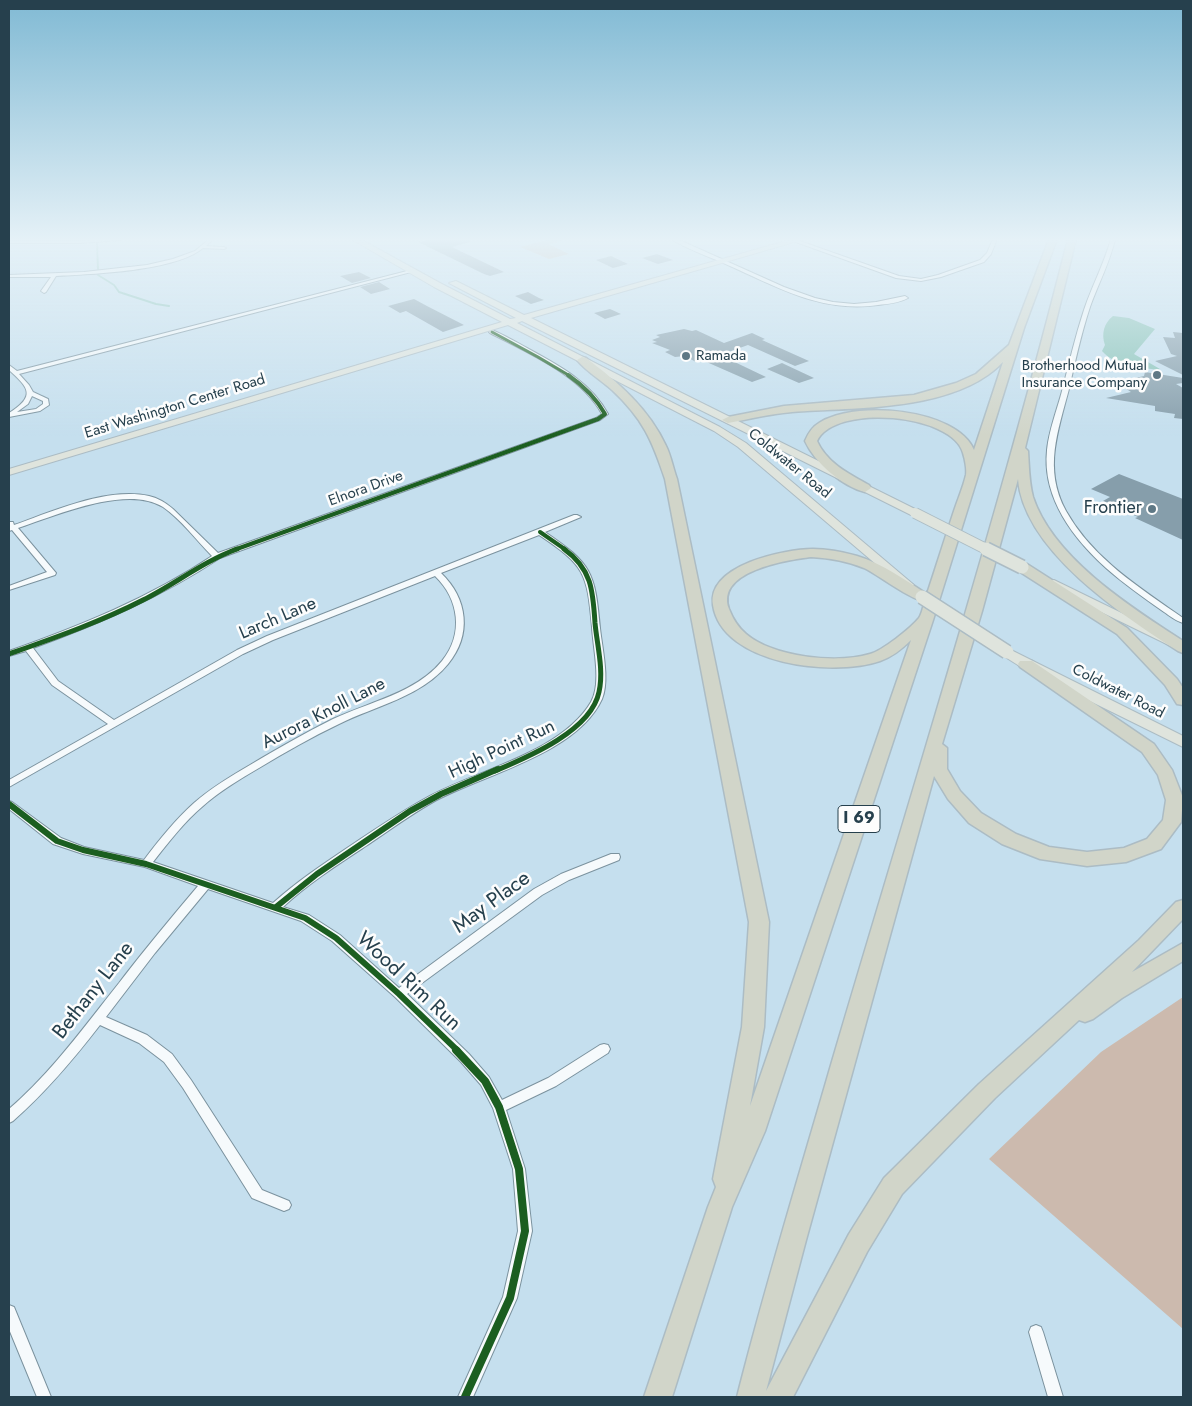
<!DOCTYPE html>
<style>
body{margin:0}
#map{position:relative;width:1192px;height:1406px;overflow:hidden;background:#c5dfee;font-family:Jost,sans-serif}
canvas{display:block}
.frame{position:absolute;inset:0;border:10px solid #26404d;pointer-events:none}
</style>
<div id="map">
<canvas width="1192" height="1406"></canvas>
<div class="frame"></div>
</div>
<script>
const c = document.querySelector('canvas').getContext('2d');
c.lineJoin = 'round';
function fillPath(path, color) { c.fillStyle = color; c.fill(path, 'evenodd'); }
function trace(path, color, width, dash) { c.strokeStyle = color; c.lineWidth = width; c.lineCap = dash ? 'butt' : 'round'; c.setLineDash(dash || []); c.stroke(path); }
function drawText(font, color, halo, rows, align = 'center') {
  c.font = font + ' Jost,sans-serif'; c.lineWidth = 5; c.setLineDash([]); c.textBaseline = 'middle'; c.strokeStyle = halo; c.fillStyle = color; for (const [text, x, y, turn = 0] of rows) {
    c.save(); c.translate(x, y); c.rotate((+turn || 0) * Math.PI / 180); c.textAlign = isNaN(turn) ? turn : align; if (halo) c.strokeText(text, 0, 0); c.fillText(text, 0, 0); c.restore();
  }
}
fillPath(new Path2D(`
 M551 239H568L549 244 569 254 549 259 520 247Z
 M1183 997V1329L989 1159 1101 1052Z`), '#ccbaae');
fillPath(new Path2D(`
 M1113 316 1129 318 1155 329 1134 354 1160 369 1157 370C1137 366 1116 367 1102 351L1105 345C1101 334 1104 323 1113 316Z`), '#87c2b7');
trace(new Path2D(`
 M97 243 98 269
 M98 275 114 285 119 292 156 304 169 306`), '#87c2b7', 2);
fillPath(new Path2D(`
 M432 239H470V242L452 247 504 272 490 276 484 274 418 242Z
 M657 254 673 260 658 264 642 258Z
 M611 256 628 264 613 268 596 260Z
 M359 272 371 278 352 283 340 276Z
 M379 282 390 289 371 294 360 287Z
 M528 292 539 298 544 300 531 304 515 296Z
 M414 299 427 306 464 325 443 332 406 311 400 313 388 306Z
 M610 309 621 314 605 319 594 313Z
 M684 329 692 331 696 330 724 343 752 333 765 339 762 340 809 361 795 366 748 345 720 355 766 377 752 382 702 360 696 362 685 356 675 357 665 352 670 350 652 343 657 342 652 340 660 337 656 335Z
 M1173 332 1183 333V375L1155 361 1177 356 1171 354 1163 337 1175 338Z
 M782 363 814 378 799 383 767 369Z
 M1145 372 1183 378V383L1176 384 1183 388V419L1174 418 1175 414 1155 411V406L1106 398 1131 392 1122 386 1123 381 1144 376Z
 M1119 474 1183 499V540L1135 518 1138 517 1103 501 1110 497 1091 489Z`), '#869eab');
const minor = new Path2D(`
 M101 239H122L120 240 80 243H9V241H80Z
 M206 239H210L211 241 206 246 224 247 226 248 224 249 203 248C176 271 93 274 56 276L46 292 44 293 41 291 51 277H9V275L84 272 147 265 173 259 195 251 207 241Z
 M671 239H677L784 287 815 298 833 302 854 304 876 302 905 296 908 298C899 303 888 304 878 305 822 313 779 288 730 266 711 257 688 250 671 239Z
 M993 239H997L991 254 984 262 941 277 921 281 896 278 793 241 797 240 899 276 921 279 938 275 980 260 987 253Z
 M1111 239H1115L1113 247C1107 268 1097 287 1090 307 1081 334 1075 362 1069 389 1058 431 1043 469 1066 511 1092 558 1140 588 1183 618V623C1176 621 1170 616 1164 612 1144 598 1124 584 1106 568 1073 538 1042 498 1047 450 1049 430 1057 410 1062 391 1069 364 1075 337 1084 310 1092 286 1104 264 1111 239Z
 M411 270 415 271 19 374 29 385 33 392 48 399 49 405 40 411 9 417V413C36 396 29 388 9 370V365L17 371ZM32 396 43 401V404L36 409 17 412 28 404Z
 M492 330C504 335 516 342 527 348 558 365 591 382 608 414L600 420 220 558C161 597 99 624 33 648L58 681 114 720 237 650 267 636 574 515H577L581 517 545 532C592 564 595 572 600 628 602 648 610 680 602 699 577 754 482 775 433 802 410 815 388 831 366 846 337 865 309 883 283 907L309 915 340 935 399 988 534 889 561 874 611 854H619L620 857 619 860 569 880 542 895 407 994 469 1054 489 1077 502 1100 548 1078 600 1045 604 1044 608 1045 610 1049 608 1053 556 1086 506 1110 525 1169 532 1231 517 1298 473 1397H458L503 1297 518 1231 513 1169 493 1108 481 1085 461 1062 395 997 332 941 301 921 208 889 155 953 106 1017 147 1035 172 1054 191 1080 262 1190 289 1201 291 1205 289 1209 284 1211 252 1198 183 1088 164 1062 139 1043 100 1025C73 1060 46 1092 13 1121L9 1123V1109C51 1073 84 1027 119 983 144 950 171 918 198 886L145 867 83 854 53 844 9 809V801L12 802 61 838 84 847 144 860C159 840 175 820 194 803 211 788 231 776 250 765 277 749 305 733 333 719 369 702 416 693 442 661 464 634 459 599 435 576L273 640 243 654 9 787V780L108 724 52 685 26 651 9 656V651C80 626 149 598 212 556 196 540 182 520 163 507 127 484 54 516 18 528L56 573 55 575 9 590V586L47 572 12 530 9 531V522H13L14 525C54 511 107 487 149 496 158 498 166 503 173 509L218 553 596 418 602 414C581 375 528 353 490 333L489 332ZM539 535C585 566 587 572 592 627 593 648 602 683 591 702 561 753 476 770 426 798 404 810 383 824 362 838 331 859 301 878 273 903L153 862C168 843 184 822 203 806 220 791 240 779 259 768 285 752 312 737 339 724 375 706 421 697 448 664 472 635 468 599 441 573Z
 M9 1305 14 1307 51 1397H37L9 1329Z
 M1036 1325 1041 1327 1043 1332 1063 1397H1048L1029 1332 1031 1327Z`);
const primary = new Path2D(`
 M351 239H360L440 283 510 319 516 318 449 283 456 281 524 315 793 239H805L531 318 919 511 921 513 919 515H911L522 321 517 323 720 427 746 443 914 585 908 589 904 588 738 447 714 431 508 325 9 475V469L502 322 434 287Z
 M1054 580 1183 643V652L1050 587 1048 584 1050 581Z
 M1007 648 1183 736V747L1021 667 1002 655 1000 652 1002 649Z`);
const motorway = new Path2D(`
 M1049 239H1057L1024 328 933 620 765 1131 732 1207 672 1397H644L708 1207 716 1187 713 1179 742 1027 749 922 665 479C652 440 643 419 612 390 601 380 586 371 577 360L582 357 586 358C618 382 649 409 666 446 671 456 673 468 677 479L769 922 764 1027 750 1106 911 640C902 649 892 657 880 661 834 677 722 665 713 605 707 565 785 549 813 549 827 549 843 552 857 556 883 564 905 580 927 594 936 567 944 541 953 514 957 501 963 488 966 475 967 470 965 459 963 453 953 414 835 403 817 441 827 463 849 474 869 485L871 488 865 492C842 486 815 463 805 441 808 434 812 427 819 423 854 400 956 408 974 450L1003 362C955 412 856 407 792 412 770 414 749 419 728 423L722 420 728 417 784 406 914 395 956 383 976 374 1009 345ZM811 557C829 558 847 561 864 568 877 574 914 602 925 601 923 606 922 614 919 618 911 628 882 651 870 654 836 664 773 657 746 634 737 626 733 619 729 609 715 571 787 560 811 557Z
 M1068 239H1076L1025 448 1028 451C1029 466 1029 482 1033 497 1053 558 1132 608 1183 641V653L1178 651C1122 615 1024 551 1018 479L982 611 942 744 947 748V769L960 791 981 813 1016 834 1049 847 1087 852 1124 848 1147 839 1163 820 1166 800 1158 775 1142 752 1020 667 1018 664 1020 661H1032L1154 744 1172 770 1183 798 1181 822 1161 849 1126 862 1087 866 1040 859 1002 844 969 823 948 799 934 776 806 1240 766 1391 849 1234 884 1178 979 1084 1139 940 1176 902 1183 900V919L1132 972 1183 943V961L1122 998 1093 1019 1085 1022 1079 1020 995 1098 902 1194 867 1252 793 1397H737C765 1286 799 1176 831 1065 912 790 998 517 1068 239Z
 M1022 563 1027 564 1127 628 1177 679 1183 688V705L1177 704 1165 685 1117 634 1017 570 1015 567Z`);
trace(minor, '#7b929e', 2);
trace(primary, '#acbcc4', 2);
trace(motorway, '#acbcc4', 3);
fillPath(minor, '#f6fafc');
fillPath(primary, '#dfe4dd');
fillPath(motorway, '#d1d5c9');
const primaryBridgeFar1 = new Path2D(`
 M915 513 988 550`);
const primaryBridge = new Path2D(`
 M986 549 1022 567
 M922 597 1007 652`);
trace(primaryBridgeFar1, '#acbcc4', 12, []);
trace(primaryBridge, '#acbcc4', 16, []);
trace(primaryBridgeFar1, '#dfe4dd', 10);
trace(primaryBridge, '#dfe4dd', 13);
trace(new Path2D(`
 M492 332 538 357 570 376`), '#1b5e20', 3);
trace(new Path2D(`
 M540 532 566 550
 M234 550 598 419 605 414C596 398 584 386 568 375`), '#1b5e20', 4);
trace(new Path2D(`
 M9 654C54 638 100 622 143 600 175 584 204 561 237 549
 M495 771C528 757 591 731 599 692 604 670 597 645 595 623 593 591 592 569 564 549`), '#1b5e20', 5);
trace(new Path2D(`
 M9 804 57 841 83 850 146 864 305 918 336 938 399 994 458 1051
 M276 907 317 874 410 811 441 794 498 769`), '#1b5e20', 6);
trace(new Path2D(`
 M456 1050 485 1081 499 1107 519 1169 525 1231 510 1298 465 1397`), '#1b5e20', 8);
const sky = c.createLinearGradient(0, 0, 0, 436);
sky.addColorStop(0, '#81bad4');
sky.addColorStop(0.55, '#e5f1f7');
sky.addColorStop(1, '#e5f1f700');
c.fillStyle = sky;
c.fillRect(0, 0, 1192, 436);
for (const [x, y, r, color] of [
 [686,356,5,"#5e7885"],
 [1157,375,5,"#5e7885"],
 [1152,509,5,"#5e7885"]
]) { const dot = new Path2D(); dot.arc(x, y, r, 0, 2 * Math.PI); c.fillStyle = color; c.fill(dot); trace(dot, '#fdfdfd', 2); }
drawText('15px', '#26404d', '#fdfdfd', [
 ["Ramada",696,356],
 ["Brotherhood Mutual",1147,366,"right"],
 ["Insurance Company",1147,383,"right"]
], 'left');
drawText('15px', '#26404d', '#fdfdfd', [
 ["East Washington Center Road",175,407,-17],
 ["Coldwater Road",789,464,39],
 ["Elnora Drive",366,489,-20],
 ["Coldwater Road",1118,692,27]
]);
for (const [x, y, w] of [
 [859,819,42]
]) { const box = new Path2D(); box.roundRect(x - w / 2, y - 13.5, w, 27, 4); c.fillStyle = '#fdfdfd'; c.fill(box); trace(box, '#26404d', 1); }
drawText('bold 16px', '#26404d', null, [
 ["I 69",859,819]
]);
drawText('18px', '#26404d', '#fdfdfd', [
 ["Frontier",1142,509]
], 'right');
drawText('18px', '#26404d', '#fdfdfd', [
 ["Larch Lane",278,619,-23],
 ["Aurora Knoll Lane",324,714,-27],
 ["High Point Run",502,750,-25]
]);
drawText('21px', '#26404d', '#fdfdfd', [
 ["May Place",492,903,-36],
 ["Wood Rim Run",408,982,43],
 ["Bethany Lane",94,991,-52]
]);
</script>
